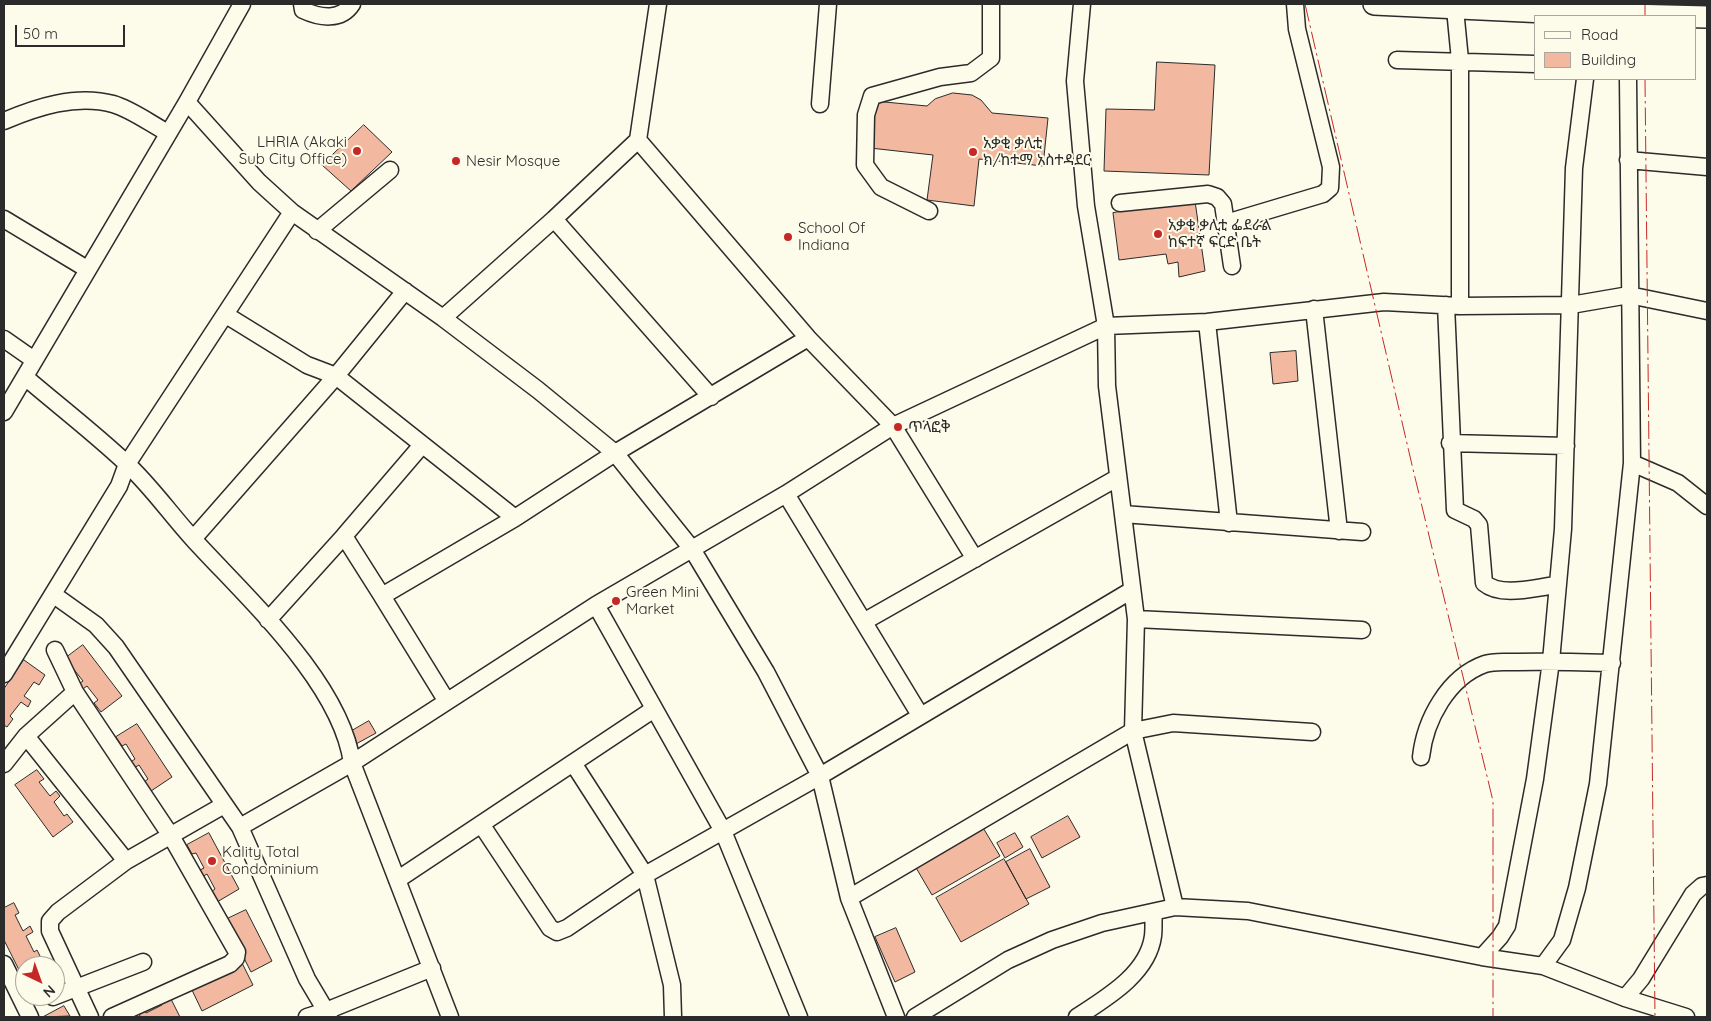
<!DOCTYPE html>
<meta charset="utf-8">
<style>
body{margin:0}
#map{position:relative;width:1711px;height:1021px;overflow:hidden;background:#fdfbea;font-family:Quicksand,sans-serif}
canvas{display:block}
.frame{position:absolute;inset:0;border:5px solid #2b2b2b;pointer-events:none}
.legend{position:absolute;left:1534px;top:15px;width:162px;height:65px;box-sizing:border-box;background:#fdfbea;border:1px solid #a9a89e;margin:0;padding:6px 9px;list-style:none;font-size:15px;color:#2b2b2b}
.legend li{display:flex;align-items:center;gap:10px;height:25px}
.legend b{width:25px;border:1px solid #a9a89e}
.north{position:absolute;left:15px;top:956px;width:50px;height:50px;box-sizing:border-box;background:#fdfbea;border:1px solid #a9a89e;border-radius:50%;rotate:138deg;font-size:14px;font-weight:700;line-height:20px;text-align:center;color:#2b2b2b}
.north::after{content:'';display:block;margin:auto;width:18px;height:22px;background:#c62828;clip-path:polygon(50% 0,100% 100%,50% 72%,0 100%)}
.scale{position:absolute;left:15px;top:25px;width:110px;height:22px;box-sizing:border-box;border:2px solid #2b2b2b;border-top:0;padding-left:6px;font-size:15px;line-height:18px;white-space:nowrap;color:#2b2b2b;-webkit-text-stroke:4px #fdfbea;paint-order:stroke}
</style>
<div id="map">
<canvas width="1711" height="1021"></canvas>
<div class="frame"></div>
<ul class="legend">
<li><b style="height:6px;background:#fdfbea"></b>Road</li>
<li><b style="height:14px;background:#f2b8a0"></b>Building</li>
</ul>
<div class="north">N</div>
<div class="scale">50 m</div>
</div>
<script>
const c = document.querySelector('canvas').getContext('2d');
c.lineJoin = 'round';
function fillPath(path, color) { c.fillStyle = color; c.fill(path, 'evenodd'); }
function trace(path, color, width, dash) { c.strokeStyle = color; c.lineWidth = width; c.lineCap = dash ? 'butt' : 'round'; c.setLineDash(dash || []); c.stroke(path); }
function drawText(font, color, halo, rows, align = 'center') {
  c.font = font + ' Quicksand,"Noto Sans Ethiopic",sans-serif'; c.lineWidth = 4; c.setLineDash([]); c.textBaseline = 'middle'; c.strokeStyle = halo; c.fillStyle = color; for (const [text, x, y, turn = 0] of rows) {
    c.save(); c.translate(x, y); c.rotate((+turn || 0) * Math.PI / 180); c.textAlign = isNaN(turn) ? turn : align; if (halo) c.strokeText(text, 0, 0); c.fillText(text, 0, 0); c.restore();
  }
}
const building = new Path2D(`
 M1157 62 1215 65 1209 175 1104 171 1106 109 1154 110Z
 M953 93 972 95 981 100 992 113 1048 118 1043 166 979 159 974 206 927 200 933 155 870 148 874 101 927 106 935 99Z
 M364 125 392 152 351 191 322 165Z
 M1195 201 1205 271 1179 277 1178 262 1168 264 1166 254 1119 260 1113 213Z
 M1296 351 1298 381 1273 384 1270 353Z
 M83 645 122 696 101 712 94 703 98 700 87 686 80 691 76 686 83 681 72 667 70 669 63 660Z
 M24 660 45 675 39 685 34 682 24 696 31 701 28 707 21 702 10 716 13 719 7 727 4 725V689Z
 M369 721 376 733 356 744 350 732Z
 M137 724 172 777 151 791 144 782 148 779 139 765 132 769 128 764 135 759 126 744 122 746 116 737Z
 M37 770 44 779 39 782 50 796 56 791 60 796 54 802 64 816 67 814 73 822 53 837 15 785Z
 M1068 816 1080 837 1042 858 1031 837Z
 M982 826 1000 856 932 895 915 866Z
 M209 833 239 889 217 902 211 892 215 889 207 874 200 878 196 872 204 868 196 853 192 854 187 845Z
 M1015 833 1023 847 1005 858 997 843Z
 M1030 849 1050 887 1026 899 1006 862Z
 M1004 859 1029 904 961 942 936 898Z
 M14 903 19 913 15 915 23 931 30 926 33 932 26 936 34 952 37 950 42 960 31 966H25V969L20 972 4 940V908Z
 M246 910 272 961 251 972 225 920Z
 M896 928 915 972 895 982 875 937Z
 M242 963 253 985 202 1011 191 988Z
 M170 997 180 1017H138L140 1016 136 1008 142 1005 146 1013 162 1005 160 1002Z
 M64 1006 70 1016 43 1017Z`);
fillPath(building, '#f2b8a0');
trace(building, '#2b2b2b', 1);
const minor = new Path2D(`
 M302 4 303 10C320 18 341 21 352 4
 M1082 4 1075 81 1086 206 1106 326 1207 322 1384 302 1460 306 1571 305 1629 295 1707 311
 M1455 9 1460 60V306
 M1397 60 1535 64
 M187 102 259 182 292 212 443 318 538 390 615 453 692 549 766 672 820 776 849 898 896 1017
 M820 104 828 4
 M4 121C37 107 76 94 113 104 131 109 151 124 168 133
 M1628 160 1707 167
 M1120 203 1208 194 1217 197 1223 204 1232 266
 M929 211 881 187 865 165 866 115 872 96 940 77 971 73 991 58V4
 M4 219 87 269
 M554 219 711 397
 M1226 223 1323 194 1330 188 1331 167 1297 29 1295 4
 M317 231 390 170
 M1446 305 1455 510 1474 519 1479 525 1484 583C1502 598 1536 587 1557 585
 M1314 309 1339 531
 M226 315 307 365 336 376 515 518
 M443 318 554 219 638 140
 M1207 322 1229 523
 M4 339 34 360
 M25 377C59 406 94 433 126 463 151 486 171 515 194 540 247 598 341 683 352 763L450 1017
 M4 412 187 102 242 4
 M1450 443 1566 446
 M1632 463 1678 483 1707 506
 M786 494 920 715
 M1123 514 1362 532
 M344 536 382 596
 M193 539 336 376 405 291
 M975 559 893 426 1106 326 1107 386 1136 619 1133 731 1175 907
 M54 595 96 625 116 647 240 827 352 763 596 605 786 494 893 426 808 338 638 140 658 4
 M596 605 723 831 799 1017
 M1136 619 1362 630
 M268 620 344 536 422 445
 M865 621 1117 478
 M55 650 75 692 171 836 237 952 236 958 230 964 112 1017
 M4 674 119 486 127 464 292 212
 M446 700 382 596 515 518 615 453 808 338
 M26 736 126 861
 M1421 757C1425 720 1448 677 1485 664 1493 661 1504 662 1512 662 1545 661 1578 662 1612 663
 M4 764 26 736 75 692
 M481 824 550 928 557 932 567 928 645 875 573 763
 M240 827 307 979 326 1011 307 1017
 M397 880 654 709
 M849 898 1133 731 1173 723 1312 732
 M1482 957 1500 937 1507 926 1535 779 1551 661 1563 529 1574 168 1585 79
 M4 964 30 1017
 M1543 966 1562 940 1577 888 1598 784 1632 463 1628 79
 M53 997 143 962
 M1625 998 1641 979 1693 894 1702 886 1707 885
 M90 1017 50 931V921L58 912 126 861 224 805
 M329 1017 326 1011 432 968
 M673 1017 672 985 645 875 820 776 1132 590
 M915 1017 1008 960 1052 940 1102 923 1175 907 1248 911 1482 957 1543 966 1625 998 1686 1017
 M1077 1017C1106 998 1148 974 1153 936 1154 928 1153 920 1154 912`);
const major = new Path2D(`
 M1374 4 1588 14 1707 17`);
trace(minor, '#2b2b2b', 19);
trace(major, '#2b2b2b', 24);
trace(minor, '#fdfbea', 16);
trace(major, '#fdfbea', 21);
trace(new Path2D(`
 M1305 4 1412 465 1493 801V1017
 M1645 4V16
 M1645 79 1655 1017`), '#c62828', 1, [18, 4, 2.5, 4]);
for (const [x, y, r, color] of [
 [357,151,5,"#c62828"],
 [973,152,5,"#c62828"],
 [456,161,5,"#c62828"],
 [1158,234,5,"#c62828"],
 [788,237,5,"#c62828"],
 [898,427,5,"#c62828"],
 [616,601,5,"#c62828"],
 [212,861,5,"#c62828"]
]) { const dot = new Path2D(); dot.arc(x, y, r, 0, 2 * Math.PI); c.fillStyle = color; c.fill(dot); trace(dot, '#fdfbea', 2); }
drawText('15px', '#2b2b2b', '#fdfbea', [
 ["LHRIA (Akaki",347,142,"right"],
 ["Sub City Office)",347,159,"right"],
 ["አቃቂ ቃሊቲ",983,143],
 ["ክ/ከተማ አስተዳደር",983,160],
 ["Nesir Mosque",466,161],
 ["አቃቂ ቃሊቲ ፌደራል",1168,225],
 ["ከፍተኛ ፍርድ ቤት",1168,242],
 ["School Of",798,228],
 ["Indiana",798,245],
 ["ጥላፎቅ",908,427],
 ["Green Mini",626,592],
 ["Market",626,609],
 ["Kality Total",222,852],
 ["Condominium",222,869]
], 'left');
</script>
